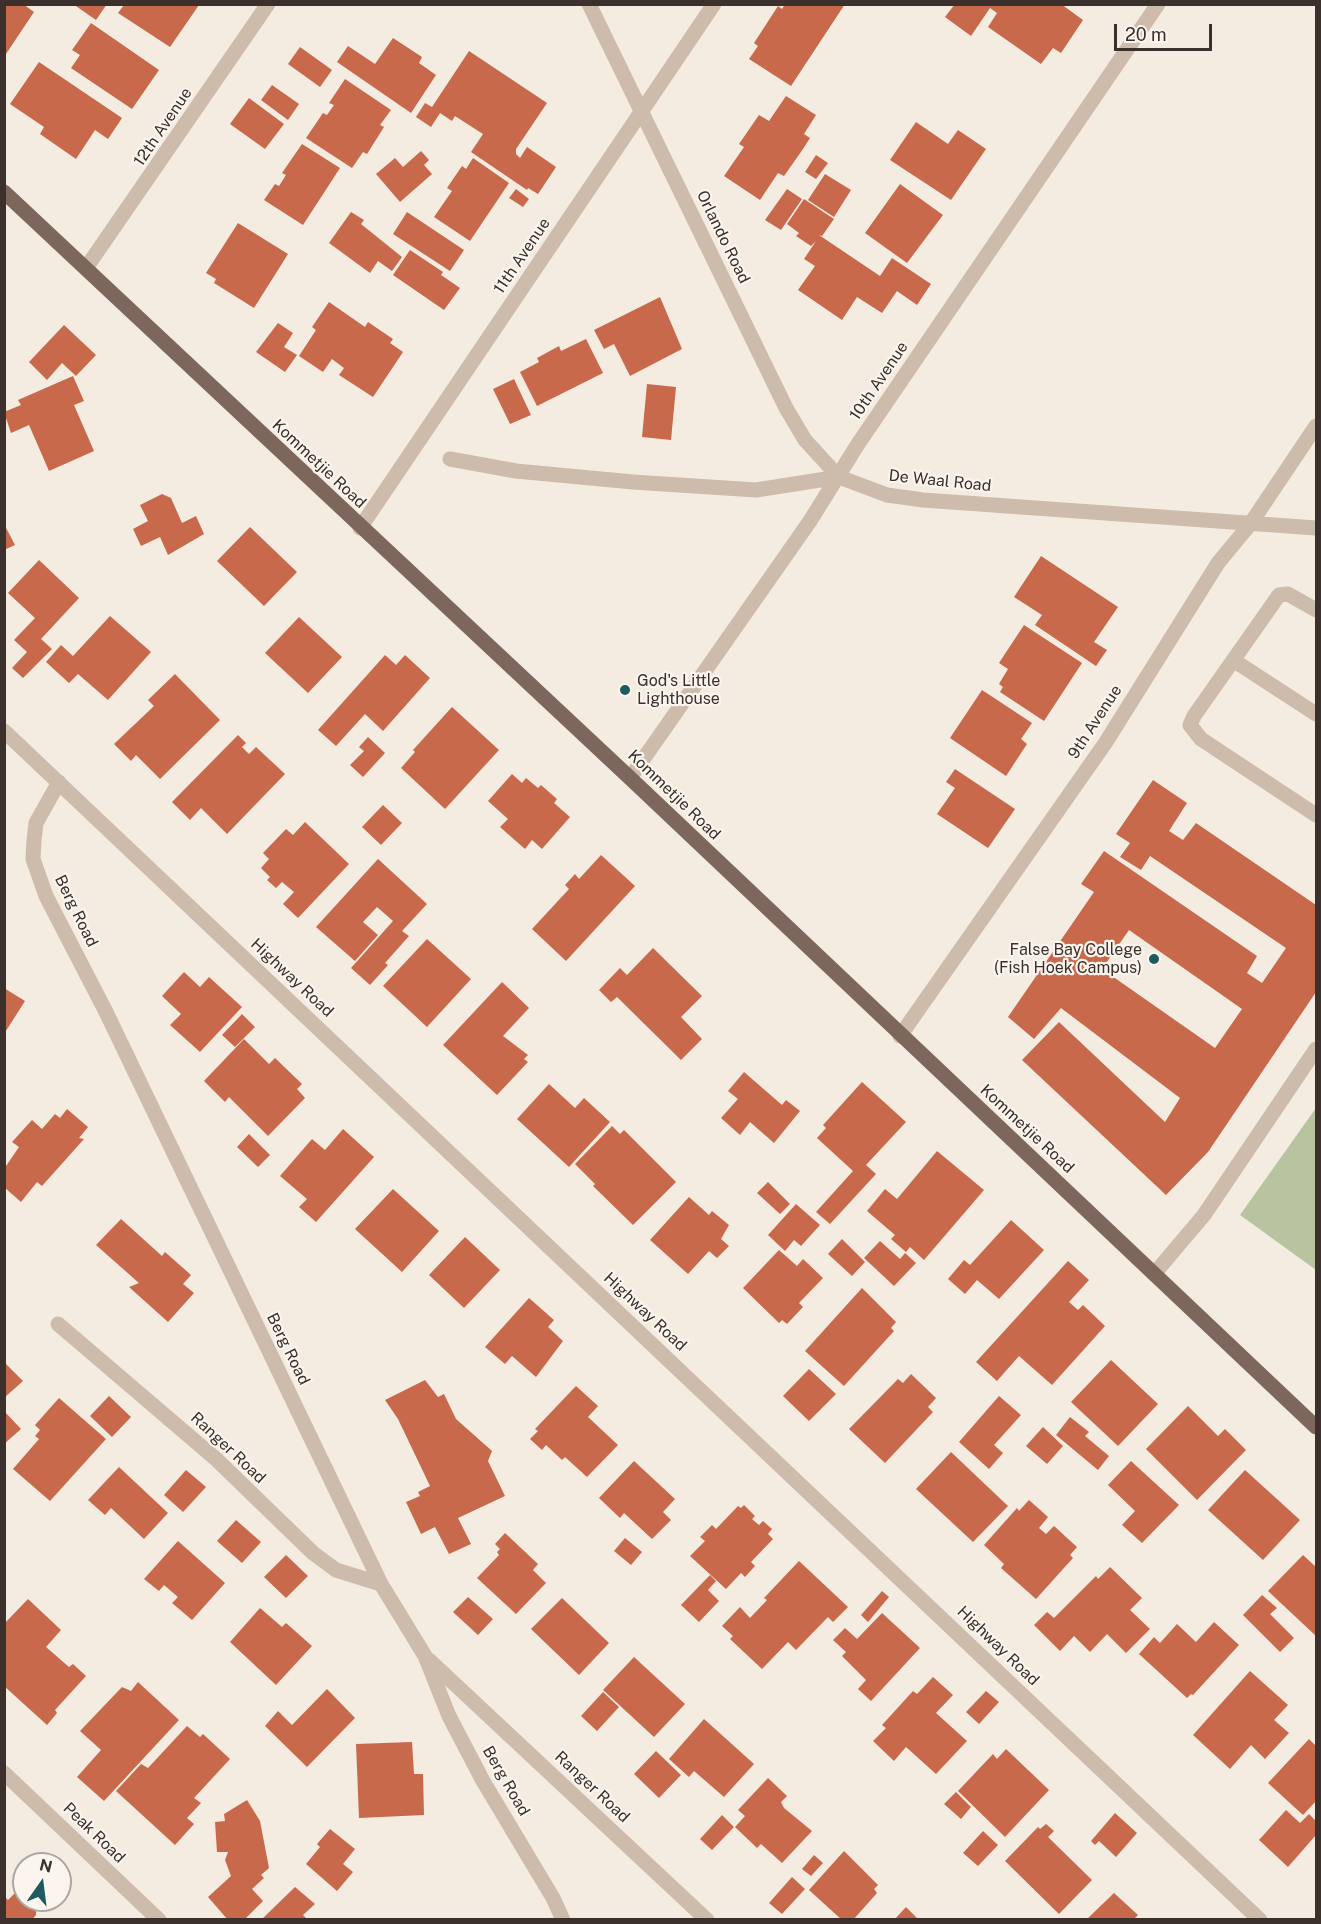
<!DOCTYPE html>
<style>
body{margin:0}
#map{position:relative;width:1321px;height:1924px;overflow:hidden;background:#f4ebe1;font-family:"Public Sans",sans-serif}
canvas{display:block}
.frame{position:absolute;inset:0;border:6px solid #3b302b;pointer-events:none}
.north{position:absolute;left:12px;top:1852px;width:60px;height:60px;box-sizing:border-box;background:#fbf5ee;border:2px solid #aea6a0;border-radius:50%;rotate:14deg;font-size:16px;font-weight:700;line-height:24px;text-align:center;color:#3b302b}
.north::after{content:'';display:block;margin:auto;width:21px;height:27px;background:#1f5a5e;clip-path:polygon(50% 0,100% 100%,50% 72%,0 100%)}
.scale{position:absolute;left:1114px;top:24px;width:98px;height:27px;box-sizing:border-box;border:3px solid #3b302b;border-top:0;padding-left:8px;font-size:18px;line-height:21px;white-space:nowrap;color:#3b302b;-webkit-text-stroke:4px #fbf5ee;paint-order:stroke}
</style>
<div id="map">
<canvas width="1321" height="1924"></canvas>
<div class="frame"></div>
<div class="north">N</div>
<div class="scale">20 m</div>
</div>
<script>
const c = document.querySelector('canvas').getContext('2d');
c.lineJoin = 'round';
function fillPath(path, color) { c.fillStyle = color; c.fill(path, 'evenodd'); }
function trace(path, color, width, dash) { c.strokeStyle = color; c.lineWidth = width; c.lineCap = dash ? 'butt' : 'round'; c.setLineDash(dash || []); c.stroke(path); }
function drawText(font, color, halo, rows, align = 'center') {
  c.font = font + ' "Public Sans",sans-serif'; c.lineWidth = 4.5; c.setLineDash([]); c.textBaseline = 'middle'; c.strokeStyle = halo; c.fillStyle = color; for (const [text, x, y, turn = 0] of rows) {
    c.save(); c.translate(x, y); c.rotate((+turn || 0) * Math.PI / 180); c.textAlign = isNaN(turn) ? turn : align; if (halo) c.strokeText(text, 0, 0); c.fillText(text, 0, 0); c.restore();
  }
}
fillPath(new Path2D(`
 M1316 1108V1270L1240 1215Z`), '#b8c4a0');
fillPath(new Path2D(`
 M4 4H23L34 12 4 57Z
 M73 4H107L96 20Z
 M785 4H845L791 86 749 59 758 46 754 43 778 6 782 9Z
 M955 4H1061L1083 20 1061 53 1053 48 1041 64 988 27 997 13 990 8 971 36 945 17Z
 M124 5H199L170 47 118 13Z
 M91 23 159 70 132 109 71 68 80 55 72 50Z
 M393 38 422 57 419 63 436 75 411 113 337 62 348 46 375 64Z
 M300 47 332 70 320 87 288 64Z
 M469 51 547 103 516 149V154L520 158 527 147 556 167 538 194 528 188 527 190 471 152 483 134 455 116 452 121 440 113 431 127 416 117 425 103 432 107Z
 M39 62 122 118 108 139 95 130 76 159 40 134 44 127 10 104Z
 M345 79 391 110 380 125 384 127 367 154 363 152 352 168 306 138 323 113 327 115 334 105 329 103Z
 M272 85 299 104 288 120 261 100Z
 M786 96 816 115 804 134 810 138 803 149 784 176 778 173 760 200 724 176 744 147 739 144 759 115 769 121Z
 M249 98 284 124 265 149 230 124Z
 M916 122 948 144 958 130 986 149 951 200 890 160Z
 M302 144 340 168 303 225 264 200 275 184 279 186 286 175 282 173Z
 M421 151 429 160 424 165 432 174 400 202 376 174 395 158 403 167Z
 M816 155 828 163 816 179 805 172Z
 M473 158 509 183 470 241 434 217 452 191 447 188 462 166 466 169Z
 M825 174 851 190 834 217 808 200Z
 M900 184 943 215 907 263 865 233Z
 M516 189 529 199 523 207 509 198Z
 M787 189 802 199 781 230 765 220Z
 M804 199 834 219 822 236 819 235 880 276 892 258 931 284 917 305 897 291 882 313 857 297 842 320 798 290 815 266 804 259 816 241 811 246 796 236 799 233 787 224Z
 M351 212 364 220 361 224 402 257 392 271 378 261 370 273 329 243Z
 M407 212 464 250 450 271 393 234Z
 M238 223 288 254 254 308 214 283 216 279 206 273Z
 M410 250 443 272 441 275 460 288 444 310 393 275Z
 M660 297 682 349 630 376 614 344 604 349 594 330Z
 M329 302 365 327 368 322 393 339 390 343 403 352 373 397 339 375 344 368 332 359 323 372 299 356 316 330 312 327Z
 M278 323 293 333 284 347 297 355 285 372 256 352Z
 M64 325 96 355 76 376 62 363 47 380 29 362Z
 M586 339 603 373 537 406 520 372 539 362 537 358 559 346 561 351Z
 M73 376 84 401 74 405 94 451 49 471 29 425 11 433 4 412 21 405 18 400Z
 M514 379 531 415 510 424 493 389Z
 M647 384 676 387 671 440 642 437Z
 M162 494 171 498 182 523 196 516 204 534 168 555 160 537 141 546 133 529 148 521 140 505Z
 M4 524 15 545 4 550Z
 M250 527 297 572 264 606 217 561Z
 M1041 556 1118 607 1094 642 1107 650 1096 666 1035 625 1042 615 1014 597Z
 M39 560 79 598 41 639 52 649 23 678 12 668 27 652 14 640 35 618 8 593Z
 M110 616 151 652 108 700 78 674 69 683 46 662 61 645 73 656Z
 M299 617 342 657 308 693 265 653Z
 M1024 625 1082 663 1044 721 1000 692 1003 687 999 684 1008 669 999 663Z
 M385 655 396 665 405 655 430 678 383 731 365 714 336 746 318 730Z
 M175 674 220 720 160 779 136 755 131 761 114 744 154 706 148 700Z
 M982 690 1032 723 1021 739 1027 744 1006 776 950 738Z
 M452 707 499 750 445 809 401 768 415 752 413 750Z
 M238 735 246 743 242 747 249 754 256 747 285 774 227 834 201 808 190 820 172 802Z
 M368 737 385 753 363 777 350 765 364 751 359 747Z
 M955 769 1015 809 988 848 937 814 955 788 946 782Z
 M512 774 522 783 526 778 538 788 541 785 557 799 554 803 570 817 542 849 532 840 525 849 500 827 508 819 488 801Z
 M1153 780 1187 803 1169 831 1183 840 1196 823 1316 905V992L1208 1152 1166 1195 1022 1060 1059 1022 1165 1122 1180 1098 1061 1008 1034 1039 1008 1017 1094 892 1081 884 1104 851 1257 956 1247 973 1262 983 1286 948 1150 856 1141 870 1120 857 1130 843 1116 834ZM1129 930 1242 1009 1215 1048 1102 969Z
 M383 805 402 823 381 845 362 827Z
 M305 822 349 864 298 918 283 904 294 892 282 882 276 888 267 880 270 877 261 868 269 859 263 853 286 829 293 835Z
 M601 855 635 886 566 961 532 929 569 889 565 885 575 874 579 879Z
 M378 859 427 904 402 931 409 936 385 963 388 965 370 985 351 968 393 921 377 907 363 922 378 935 355 961 316 927Z
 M427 939 471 979 427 1027 383 986Z
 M653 948 702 996 681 1017 702 1039 681 1060 617 997 611 1002 599 990 620 968 627 975Z
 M184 972 200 987 209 977 242 1007 200 1052 170 1025 181 1014 162 996Z
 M502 982 529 1008 503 1036 528 1055 524 1059 528 1062 497 1095 443 1045Z
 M4 988 25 1001 4 1034Z
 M242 1014 255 1027 235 1047 222 1035Z
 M244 1039 269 1064 275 1058 302 1084 297 1089 305 1098 268 1136 229 1097 225 1102 204 1081Z
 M744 1072 782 1105 786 1100 800 1111 774 1143 750 1122 740 1135 721 1118 738 1099 728 1091Z
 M862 1082 906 1122 866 1165 876 1174 830 1224 816 1212 853 1171 817 1138 826 1128 823 1125Z
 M549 1084 575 1108 584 1098 610 1122 569 1167 517 1119Z
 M67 1109 88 1127 79 1138 84 1139 42 1186 37 1182 21 1202 4 1187V1169L19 1147 12 1142 32 1120 42 1129 55 1114 60 1118Z
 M612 1126 620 1134 624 1130 676 1182 633 1225 593 1186 595 1184 575 1164Z
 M343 1129 374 1157 316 1222 299 1207 307 1199 280 1176 312 1139 325 1150Z
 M249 1134 270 1155 258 1167 237 1147Z
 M937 1151 984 1190 924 1260 910 1247 906 1252 891 1239 895 1235 867 1211 885 1189 897 1199Z
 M768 1182 790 1204 780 1214 757 1193Z
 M393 1189 439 1231 402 1272 355 1229Z
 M689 1197 709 1215 712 1211 729 1225 721 1239 729 1246 717 1258 709 1251 688 1274 650 1240Z
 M796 1204 820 1225 801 1246 794 1240 785 1251 768 1235Z
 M121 1219 162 1256 165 1252 191 1275 183 1284 194 1293 168 1322 129 1287 139 1283 96 1245Z
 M1011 1220 1044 1250 999 1299 977 1280 965 1294 948 1279 964 1260 970 1265Z
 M465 1237 500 1270 464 1308 429 1275Z
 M842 1239 865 1262 852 1276 828 1254Z
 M880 1241 900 1259 905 1253 916 1263 894 1286 864 1258Z
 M779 1250 797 1266 803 1259 823 1278 799 1303 803 1307 787 1324 782 1320 779 1323 743 1288Z
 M1068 1261 1089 1280 1069 1302 1078 1310 1083 1305 1105 1326 1052 1385 1019 1356 997 1381 976 1362Z
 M862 1288 896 1322 891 1328 894 1331 844 1386 805 1351Z
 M529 1298 554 1320 548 1327 563 1341 536 1377 512 1356 505 1364 485 1347Z
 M1111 1360 1158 1404 1118 1446 1071 1402Z
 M4 1362 23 1381 4 1398Z
 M809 1369 836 1394 809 1421 783 1396Z
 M911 1374 936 1398 928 1407 933 1412 885 1463 849 1429 898 1379 903 1383Z
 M425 1380 438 1397 444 1394 456 1419 492 1451 488 1461 505 1496 458 1518 471 1544 449 1554 435 1527 421 1534 406 1502 420 1496 418 1492 430 1486 398 1419 385 1400Z
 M576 1386 598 1406 588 1417 618 1445 587 1477 565 1457 562 1460 546 1445 542 1450 530 1439 538 1431 535 1429Z
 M109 1396 131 1417 112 1437 90 1416Z
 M999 1396 1021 1415 994 1445 1003 1453 989 1469 959 1442Z
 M59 1398 106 1439 50 1501 13 1469 39 1439 35 1436 40 1430 35 1425Z
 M1188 1406 1218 1436 1225 1429 1246 1450 1197 1500 1146 1449Z
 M4 1411 21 1429 4 1444Z
 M1070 1417 1089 1432 1085 1436 1109 1456 1098 1470 1056 1435Z
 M1043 1427 1063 1446 1047 1464 1026 1446Z
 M951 1452 1008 1506 973 1542 916 1489Z
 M634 1461 675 1499 663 1512 671 1520 652 1539 624 1513 620 1518 599 1498Z
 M1131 1461 1179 1505 1142 1543 1122 1525 1135 1511 1108 1485Z
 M119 1467 168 1513 144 1539 111 1508 105 1515 88 1500Z
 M186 1470 206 1487 183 1512 164 1495Z
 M1245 1470 1300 1520 1263 1560 1208 1510Z
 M1029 1500 1048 1517 1039 1528 1046 1534 1054 1526 1077 1547 1070 1555 1073 1558 1036 1599 1001 1568 1004 1564 984 1545 1017 1508 1019 1511Z
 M744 1505 755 1516 752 1519 759 1525 763 1521 772 1529 768 1534 773 1539 751 1562 755 1566 745 1577 741 1573 726 1589 690 1556 705 1541 700 1537 712 1525 716 1529 738 1506 741 1508Z
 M236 1520 261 1542 242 1563 217 1541Z
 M505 1533 538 1564 533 1570 546 1583 516 1614 477 1578 499 1555 497 1552 500 1549 495 1544Z
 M625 1538 642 1552 631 1565 614 1551Z
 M178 1541 225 1583 192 1620 172 1603 178 1597 164 1585 159 1591 144 1579Z
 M286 1555 308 1576 286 1598 264 1577Z
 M1303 1555 1316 1567V1636L1268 1591Z
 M799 1561 848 1607 833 1622 828 1617 796 1650 788 1642 762 1669 730 1639 733 1636 722 1626 740 1607 750 1618 767 1600 764 1598Z
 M1110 1567 1142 1598 1130 1610 1150 1629 1126 1653 1107 1634 1090 1652 1074 1636 1060 1651 1034 1625 1047 1612 1054 1618 1096 1576 1098 1579Z
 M710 1575 716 1581 708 1590 719 1601 699 1622 681 1605Z
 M882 1591 889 1597 868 1622 861 1615Z
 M1262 1595 1277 1608 1270 1614 1294 1638 1280 1652 1243 1615Z
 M468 1597 493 1619 478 1635 453 1612Z
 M562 1598 609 1643 579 1675 531 1629Z
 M28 1599 61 1630 46 1647 69 1667 73 1664 86 1676 55 1710 57 1713 47 1725 4 1686V1624Z
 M260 1608 282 1627 286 1623 312 1646 276 1685 230 1642Z
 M882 1613 920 1648 871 1701 858 1689 866 1680 842 1656 846 1652 833 1640 845 1628 857 1639Z
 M1214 1622 1239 1645 1193 1695 1191 1694 1187 1698 1139 1654 1154 1637 1160 1643 1177 1624 1196 1642Z
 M634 1657 685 1704 654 1737 603 1690Z
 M1250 1671 1288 1705 1274 1720 1289 1733 1265 1759 1251 1745 1230 1769 1193 1735Z
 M933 1677 953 1695 936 1713 967 1741 936 1774 906 1747 894 1761 873 1741 886 1728 882 1725 913 1691 917 1694Z
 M138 1682 179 1720 104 1801 77 1777 101 1750 80 1731 122 1687 131 1691Z
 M327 1689 355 1718 307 1767 265 1726 278 1711 292 1725Z
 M986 1691 999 1702 979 1724 966 1712Z
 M603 1692 619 1707 597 1731 581 1716Z
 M704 1719 754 1764 724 1797 694 1771 689 1777 669 1759Z
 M187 1726 200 1737 203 1734 230 1759 194 1798 201 1803 187 1818 194 1824 175 1845 116 1791 141 1764 148 1768Z
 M1309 1739 1316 1746V1801L1303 1815 1268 1783Z
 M412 1742 414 1774H423L424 1815 359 1818 356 1744Z
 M1006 1749 1049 1790 1005 1837 958 1791 993 1754 997 1759Z
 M656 1751 681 1775 659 1798 634 1774Z
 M768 1778 787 1796 781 1802 784 1808 812 1831 782 1863 761 1844 757 1848 735 1827 745 1816 738 1810Z
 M956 1792 971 1807 961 1819 944 1804Z
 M247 1800 260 1821 269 1868 261 1875 264 1878 252 1889 263 1901 244 1920H228L208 1897 231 1876 225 1860 228 1852H217L215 1822 225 1821 224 1814Z
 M1286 1810 1300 1823 1309 1814 1316 1821V1835L1288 1867 1259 1840Z
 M1115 1813 1137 1833 1116 1857 1099 1841 1095 1845 1091 1841Z
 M722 1815 734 1827 712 1850 700 1839Z
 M1046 1824 1054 1831 1048 1837 1092 1880 1059 1914 1005 1861 1038 1827 1040 1829Z
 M330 1829 355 1849 343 1864 353 1872 337 1891 306 1864 320 1847 317 1844Z
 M983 1831 998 1845 978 1866 963 1853Z
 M844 1851 878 1885 874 1889 877 1893 853 1920H842L809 1890Z
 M814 1855 823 1863 811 1876 802 1869Z
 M792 1877 805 1889 782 1914 769 1903Z
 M295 1887 315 1904 303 1915 308 1920H261Z
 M16 1892 24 1893V1900H36V1915L32 1920H4V1896L8 1900Z
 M1114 1893 1138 1915 1133 1920H1086Z
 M906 1907 919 1920H894Z`), '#c8694b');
trace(new Path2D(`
 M589 4 786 408 805 440 839 477
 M86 268 268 4
 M450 459 516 471 633 482 756 490 839 477 887 495 923 500 1316 528
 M360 528 714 4
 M1316 610 1288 594 1279 595 1194 716 1190 725 1201 739 1316 815
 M1233 660 1316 714
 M4 731 1260 1920
 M630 778 810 521 858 444 1158 4
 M59 782 36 823 34 840 33 859 46 896 106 1012 381 1584 425 1656 449 1716 483 1781 553 1898 563 1920
 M900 1036 1106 742 1218 563 1251 523 1316 426
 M1154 1274 1204 1215 1316 1049
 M58 1324 216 1459 313 1553 336 1570 381 1584
 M429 1660 707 1920
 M4 1773 159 1920`), '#cdbbac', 15);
trace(new Path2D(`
 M4 192 630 778 1316 1427`), '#7d675c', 15);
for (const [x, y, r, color] of [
 [625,690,6,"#1f5a5e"],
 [1154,959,6,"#1f5a5e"]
]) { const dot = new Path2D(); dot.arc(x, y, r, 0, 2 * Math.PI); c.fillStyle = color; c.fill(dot); trace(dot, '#fbf5ee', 2); }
drawText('16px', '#3b302b', '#fbf5ee', [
 ["12th Avenue",163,127,-56],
 ["Orlando Road",723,237,64],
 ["11th Avenue",522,256,-56],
 ["10th Avenue",879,381,-56],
 ["Kommetjie Road",319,464,43],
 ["De Waal Road",940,481,6],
 ["9th Avenue",1095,722,-57],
 ["Kommetjie Road",674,795,44],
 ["Berg Road",76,911,64],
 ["Highway Road",292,978,43],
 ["Kommetjie Road",1027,1129,43],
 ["Highway Road",645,1312,43],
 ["Berg Road",288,1349,64],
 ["Ranger Road",228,1448,43],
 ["Highway Road",998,1646,44],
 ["Berg Road",506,1781,60],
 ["Ranger Road",592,1787,43],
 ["Peak Road",94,1833,44]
]);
drawText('16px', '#3b302b', '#fbf5ee', [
 ["God's Little",637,681],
 ["Lighthouse",637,699],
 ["False Bay College",1142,950,"right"],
 ["(Fish Hoek Campus)",1142,968,"right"]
], 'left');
</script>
